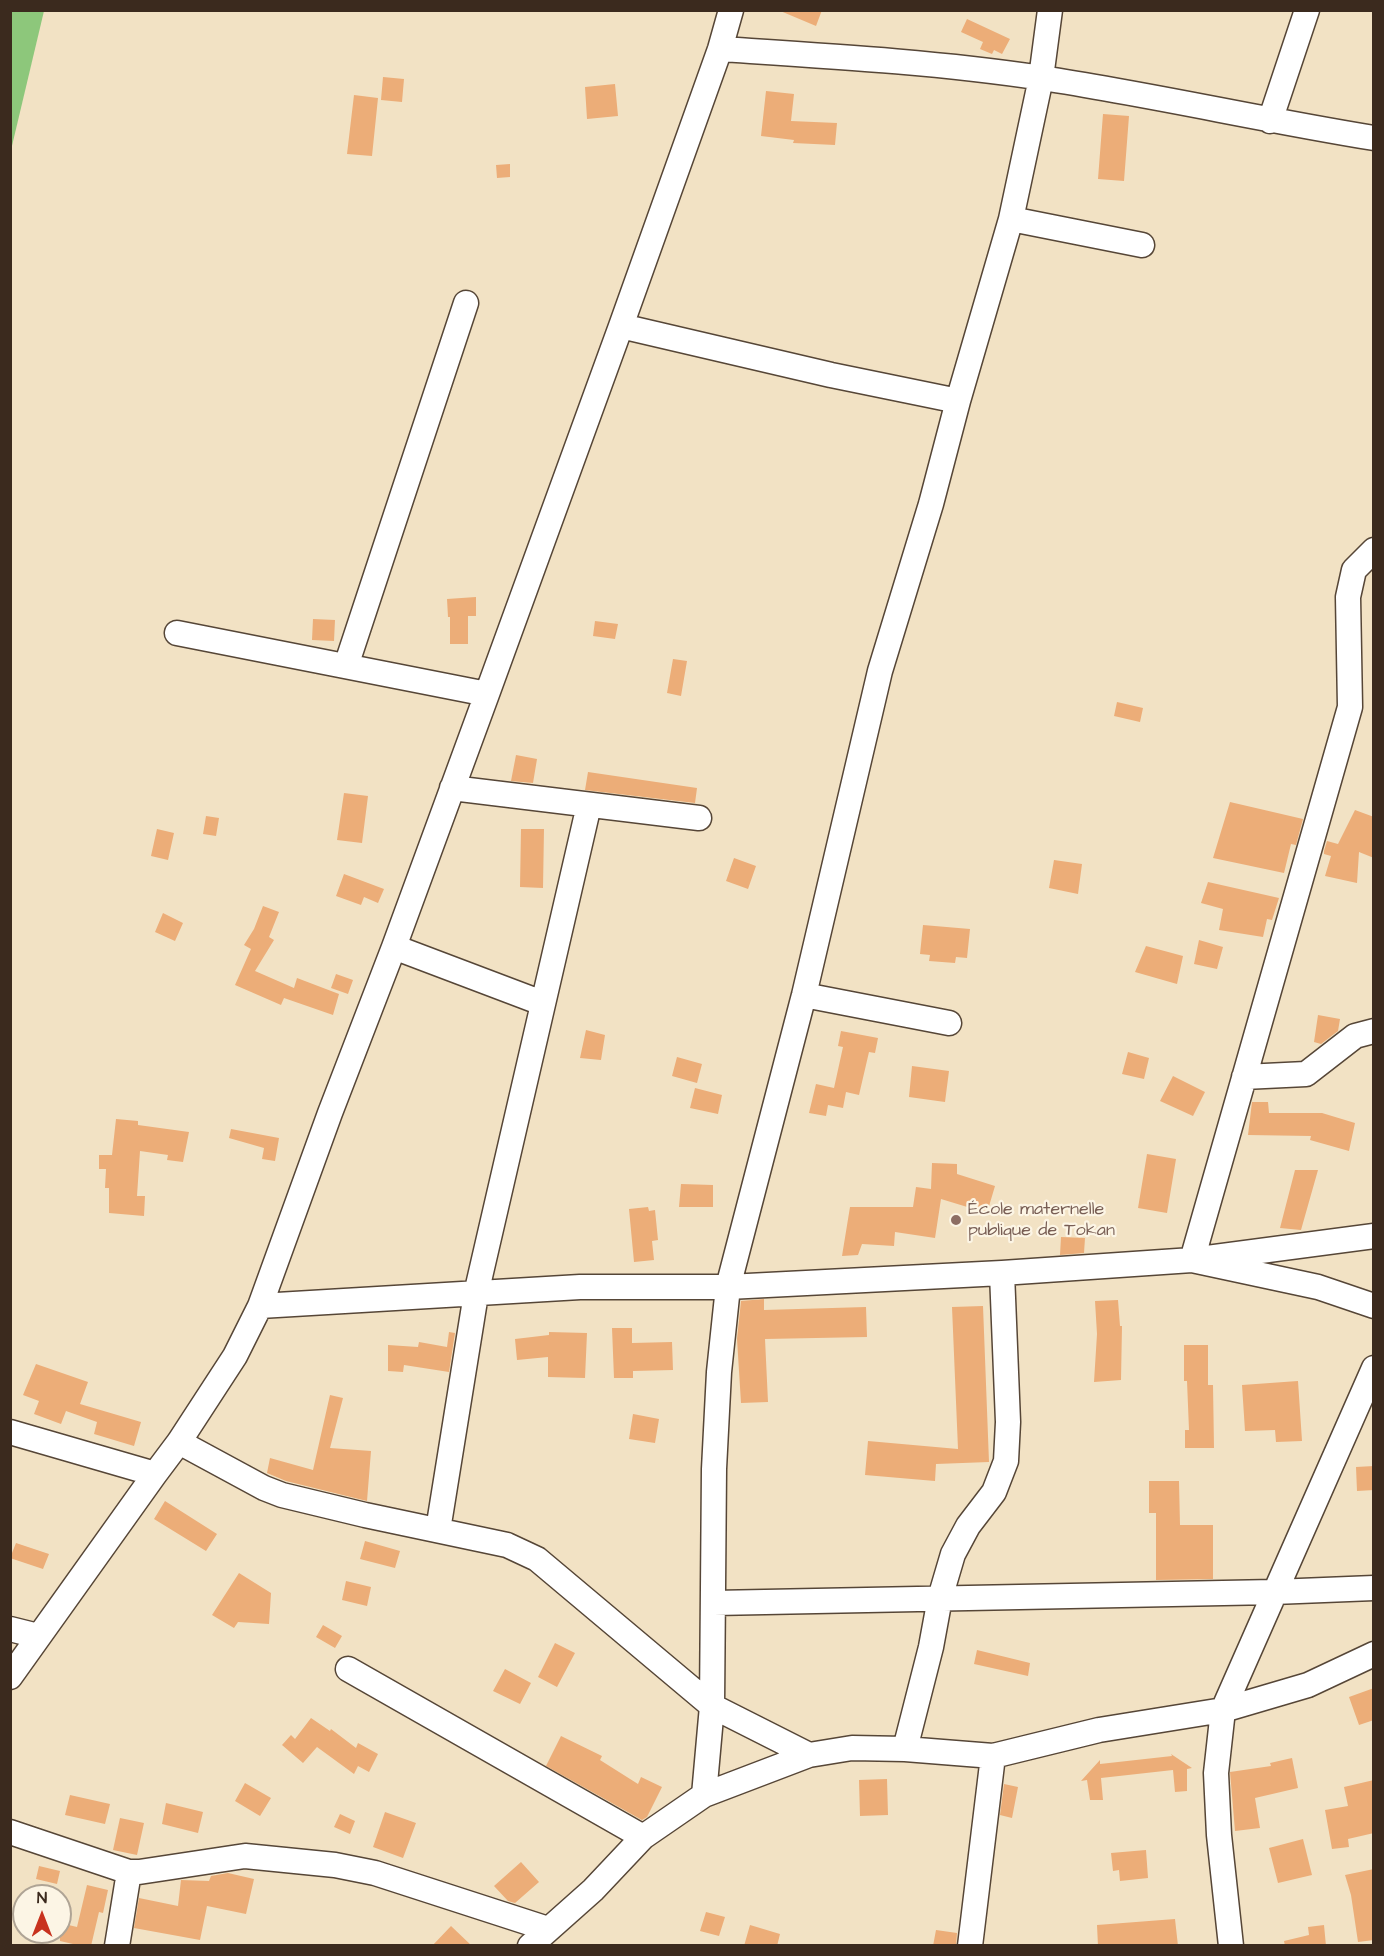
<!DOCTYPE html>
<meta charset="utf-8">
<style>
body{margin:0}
#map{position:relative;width:1384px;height:1956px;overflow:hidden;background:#f2e2c4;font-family:"Architects Daughter",sans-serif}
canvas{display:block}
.frame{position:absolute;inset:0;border:12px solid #3b2a1e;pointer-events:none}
.north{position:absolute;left:12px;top:1884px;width:60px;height:60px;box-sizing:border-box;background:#fcf5e5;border:2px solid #afa495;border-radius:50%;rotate:0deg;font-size:16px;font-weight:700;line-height:24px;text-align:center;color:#3b2a1e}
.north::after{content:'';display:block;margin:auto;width:21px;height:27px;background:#c8321e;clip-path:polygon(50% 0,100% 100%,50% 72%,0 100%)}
</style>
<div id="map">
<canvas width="1384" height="1956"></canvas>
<div class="frame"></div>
<div class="north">N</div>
</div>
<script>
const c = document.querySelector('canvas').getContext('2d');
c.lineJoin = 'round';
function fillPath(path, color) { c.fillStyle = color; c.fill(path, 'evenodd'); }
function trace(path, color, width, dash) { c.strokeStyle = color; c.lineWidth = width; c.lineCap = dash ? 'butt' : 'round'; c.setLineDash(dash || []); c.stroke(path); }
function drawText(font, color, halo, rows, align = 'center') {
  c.font = font + ' "Architects Daughter",sans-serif'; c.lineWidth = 4.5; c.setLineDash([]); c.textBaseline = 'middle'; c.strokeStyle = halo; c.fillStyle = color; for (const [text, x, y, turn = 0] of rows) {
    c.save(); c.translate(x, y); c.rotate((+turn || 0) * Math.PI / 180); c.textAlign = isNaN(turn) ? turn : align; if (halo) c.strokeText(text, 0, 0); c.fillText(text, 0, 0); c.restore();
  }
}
fillPath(new Path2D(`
 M11 10 44 11 11 150 10 11Z`), '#8dc77b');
fillPath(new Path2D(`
 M778 10H822L816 26Z
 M967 19 1010 39 1002 54 994 50 992 54 980 49 983 42 961 32Z
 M383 77 404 79 402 102 381 100Z
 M615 84 618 116 587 119 585 87Z
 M766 91 794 94 791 121 837 123 835 145 793 143 794 140 761 136Z
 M354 95 378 98 372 156 347 154Z
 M1103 114 1129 116 1124 181 1098 179Z
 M510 164V177L497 178 496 165Z
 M476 597V616H468V644H450V617H448L447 599Z
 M313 619 335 620 334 641 312 640Z
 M595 621 618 624 615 639 593 636Z
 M673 659 687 661 681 696 667 693Z
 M1117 702 1143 708 1140 722 1114 716Z
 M516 755 537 759 533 783 511 781Z
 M588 772 697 788 695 803 585 790Z
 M344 793 368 796 362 843 337 840Z
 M1230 802 1303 819 1296 845 1291 844 1284 873 1213 858Z
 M1355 810 1374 817V858L1359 852 1357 883 1325 876 1331 856 1324 854V851L1327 841 1338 844Z
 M206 816 219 818 216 836 203 834Z
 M157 829 174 833 168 860 151 856Z
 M521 829H544L543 888 520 887Z
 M734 858 756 866 748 889 726 881Z
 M1054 860 1082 864 1078 894 1049 888Z
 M344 874 384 889 378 903 364 897 361 905 336 896Z
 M1208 882 1279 898 1272 920 1267 919 1263 937 1219 930 1223 909 1201 903Z
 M263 906 279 912 269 937 274 940 255 971 294 988 297 978 339 994 333 1015 284 998 281 1005 235 985 251 949 244 945 254 929Z
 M163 913 183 923 175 941 155 932Z
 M923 925 970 929 967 958 956 957 955 963 929 961 930 955 920 954Z
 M1199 940 1223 947 1217 969 1194 964Z
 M1146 946 1183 956 1177 984 1135 972Z
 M336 974 353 980 348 994 331 988Z
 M1318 1015 1340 1019 1338 1031 1321 1044 1314 1042Z
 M586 1030 605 1035 601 1060 580 1058Z
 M841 1031 878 1038 875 1053 869 1052 859 1095 846 1092 843 1108 828 1105 826 1116 809 1113 816 1084 834 1088 843 1047 838 1046Z
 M1128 1052 1149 1058 1144 1079 1122 1074Z
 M677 1057 702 1064 697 1083 672 1076Z
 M912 1066 949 1071 945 1102 909 1097Z
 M1173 1076 1205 1092 1193 1116 1160 1101Z
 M695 1088 722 1095 718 1114 690 1108Z
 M1252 1102H1268L1269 1113H1322L1355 1123 1349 1151 1310 1140 1311 1136 1248 1135Z
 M116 1119 138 1121V1125L189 1132 183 1162 167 1160 168 1155 140 1151 137 1196H145L144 1216 109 1213V1188H105L106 1169H99V1155H112Z
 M231 1129 279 1138 275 1161 262 1159 264 1148 229 1138Z
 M1147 1154 1176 1159 1167 1213 1138 1208Z
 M932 1163 957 1164V1174L995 1186 987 1213 941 1199 935 1238 895 1232 894 1246 862 1244 858 1255 842 1256 850 1207H913L916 1187 931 1189Z
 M1295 1170H1318L1301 1230 1280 1228Z
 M681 1184 713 1185V1207H679Z
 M648 1207 649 1211 655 1210 658 1240 652 1241 654 1260 634 1262 629 1209Z
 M1061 1237 1085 1238 1084 1253 1060 1255Z
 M764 1299V1310L866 1307 867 1337 765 1339 768 1402 741 1403 737 1339 741 1301Z
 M1118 1300 1120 1326H1122L1121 1380 1094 1382 1097 1334 1095 1301Z
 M983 1306 989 1462 936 1464 935 1481 865 1475 868 1441 958 1449 952 1307Z
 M612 1328H632V1343L672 1342 673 1370 633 1371V1378H614Z
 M449 1332 455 1333 449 1372 404 1365 403 1372 388 1371V1345L418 1347 419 1342 447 1347Z
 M549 1332 587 1333 585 1378 548 1377V1357L517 1360 515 1339 549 1335Z
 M1184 1345H1208V1385H1213L1214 1448H1185V1430H1189L1187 1381H1184Z
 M36 1364 88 1382 80 1404 141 1422 134 1446 94 1434 97 1422 66 1411 61 1424 34 1414 39 1401 23 1395Z
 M1298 1381 1302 1441 1276 1442 1275 1430 1245 1431 1242 1385Z
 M330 1395 343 1398 330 1448 371 1451 367 1501 286 1481 267 1473 270 1458 313 1470Z
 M633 1414 659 1419 655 1443 629 1439Z
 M1374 1466V1490L1357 1491 1356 1467Z
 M1149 1481H1179L1180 1525H1213V1579L1156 1580V1513H1149Z
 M165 1501 217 1534 206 1551 154 1519Z
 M365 1541 400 1551 395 1568 360 1559Z
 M16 1543 49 1554 43 1569 10 1558Z
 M239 1573 271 1593 269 1624 238 1622 234 1628 212 1615Z
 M346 1581 371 1587 367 1606 342 1600Z
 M323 1625 342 1636 335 1648 316 1637Z
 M555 1643 575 1653 557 1687 538 1677Z
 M977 1650 1030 1663 1028 1676 974 1664Z
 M505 1669 531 1683 520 1704 493 1691Z
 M1374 1688V1720L1359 1725 1349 1697Z
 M311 1718 330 1731 331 1729 356 1748 358 1743 378 1754 369 1772 358 1766 354 1774 317 1747 303 1763 282 1745 291 1735 295 1739Z
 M561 1736 602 1756 600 1760 638 1784 641 1777 662 1787 647 1817 642 1820 546 1766Z
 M1171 1754 1192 1768 1187 1769V1791L1175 1792 1173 1770 1101 1778 1103 1800H1090L1087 1780 1081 1781 1100 1760V1764L1172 1756Z
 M1292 1758 1298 1788 1255 1798 1260 1828 1235 1831 1230 1772 1271 1766 1270 1763Z
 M887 1779 888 1815 860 1816 859 1780Z
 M1374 1780V1833L1348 1839 1349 1847 1332 1849 1325 1810 1348 1806 1344 1787Z
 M245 1783 271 1798 260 1816 235 1801Z
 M1004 1784 1018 1787 1012 1818 1000 1815Z
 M70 1795 110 1804 105 1824 65 1815Z
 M166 1803 203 1812 198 1833 162 1824Z
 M385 1812 416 1823 403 1858 373 1847Z
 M340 1814 355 1821 350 1834 334 1827Z
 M120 1818 144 1823 137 1855 113 1850Z
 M1303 1839 1312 1875 1278 1883 1269 1848Z
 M1146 1850 1148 1878 1120 1881 1119 1870 1113 1871 1111 1853Z
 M521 1862 539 1882 515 1903 508 1901 494 1886Z
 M39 1866 60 1871 57 1884 36 1879Z
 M1374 1869V1940L1358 1942 1351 1895 1345 1875Z
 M228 1873 254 1879 246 1914 207 1906 200 1940 134 1928 139 1898 178 1906 181 1880 209 1881 211 1876Z
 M87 1885 108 1890 103 1913 99 1912 91 1946H73V1944L60 1941V1923L77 1927Z
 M706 1912 725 1917 719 1936 700 1931Z
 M1175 1919 1178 1946H1098L1097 1925Z
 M750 1925 780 1934 777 1946H744Z
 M1324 1925 1326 1946H1285L1284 1941 1309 1935 1308 1927Z
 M451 1926 472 1946H432Z
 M936 1930 957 1933 956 1946H933Z`), '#ecad78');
const minor = new Path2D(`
 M720 49C827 56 935 62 1042 78 1153 95 1263 120 1374 138
 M1270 121 1307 10
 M1011 219 1142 245
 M621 326 831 375 958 401
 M1374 550 1354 570 1348 597 1350 707 1192 1260 1318 1287 1374 1306
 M177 633 487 694
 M346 666 466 303
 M452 788 699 818
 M394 947 542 1003
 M804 995 949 1023
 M1244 1077 1306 1074 1355 1036 1374 1031
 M260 1306 580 1287H728L1002 1273 1192 1260 1374 1236
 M10 1432 155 1474
 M179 1442 264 1488 282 1495 365 1515 507 1545 537 1559 712 1706 809 1755
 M438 1530 476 1294 589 805
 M714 1603 1274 1592 1374 1588
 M10 1629 38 1636
 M348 1669 643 1837
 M10 1677 155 1474 179 1442 235 1356 260 1306 330 1113 394 947 487 694 621 326 720 49 731 10
 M905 1749 931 1647 940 1598 953 1554 968 1526 994 1492 1006 1461 1008 1422 1002 1273
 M704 1795 712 1706 714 1469 719 1372 728 1287 804 995 880 671 931 504 958 401 1011 219 1041 78 1050 10
 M10 1832 129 1872H139L245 1856 335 1865 375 1873 548 1929
 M117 1946 129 1872
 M530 1946 593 1890 643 1837 704 1795 809 1755 852 1748 905 1749 993 1756 1099 1730 1223 1710 1308 1685 1374 1654
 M970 1946 993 1756
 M1231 1946 1219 1835 1216 1773 1223 1710 1374 1368`);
trace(minor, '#564637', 27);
trace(minor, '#fff', 24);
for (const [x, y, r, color] of [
 [956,1220,6,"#8d6e63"]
]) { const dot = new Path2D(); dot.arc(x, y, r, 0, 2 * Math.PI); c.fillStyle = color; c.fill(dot); trace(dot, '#fcf5e5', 2); }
drawText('18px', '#785e54', '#fcf5e5', [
 ["École maternelle",968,1210],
 ["publique de Tokan",968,1231]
], 'left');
</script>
